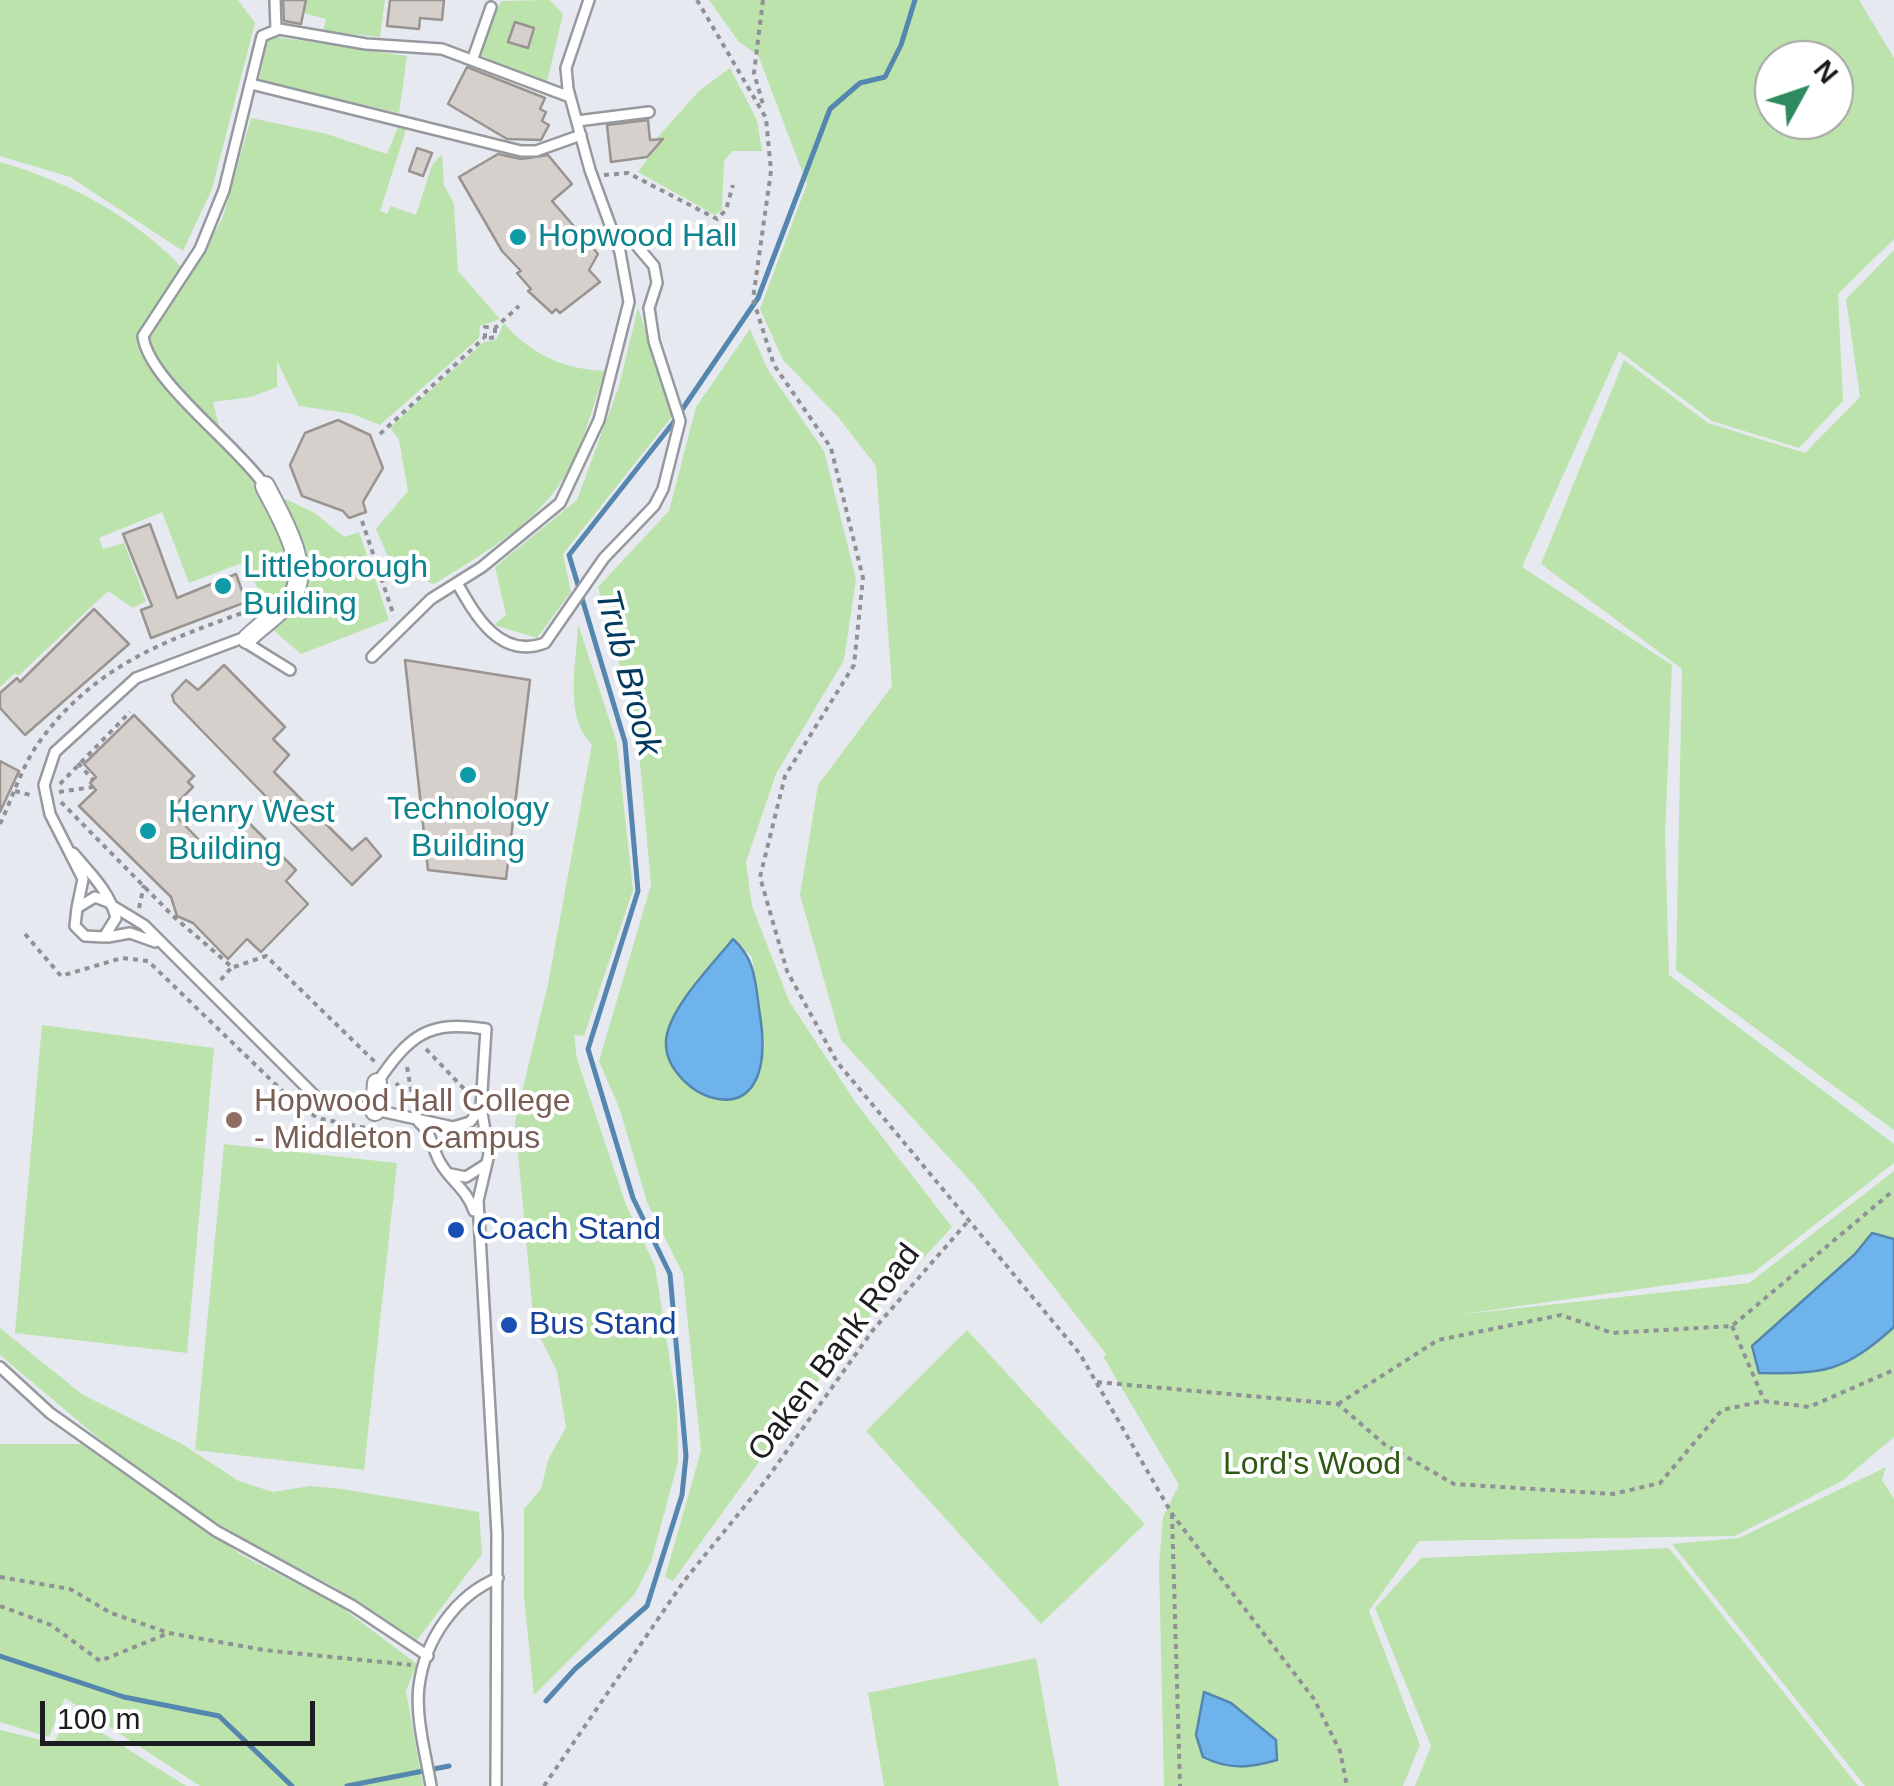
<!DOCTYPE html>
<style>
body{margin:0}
#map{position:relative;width:1894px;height:1786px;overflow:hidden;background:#e6eaf0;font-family:Arial,sans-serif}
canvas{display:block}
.north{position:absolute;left:1754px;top:40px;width:100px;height:100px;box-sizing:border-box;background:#fff;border:2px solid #a4a5a6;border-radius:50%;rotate:50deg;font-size:28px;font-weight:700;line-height:40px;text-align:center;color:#1c1d20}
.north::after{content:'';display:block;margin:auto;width:35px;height:45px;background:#2e8a61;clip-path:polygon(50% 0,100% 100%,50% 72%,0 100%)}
.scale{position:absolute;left:40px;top:1701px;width:275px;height:45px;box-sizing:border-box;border:5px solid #1c1d20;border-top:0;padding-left:12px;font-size:30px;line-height:35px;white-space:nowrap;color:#1c1d20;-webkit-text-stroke:8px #fff;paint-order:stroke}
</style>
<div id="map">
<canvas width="1894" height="1786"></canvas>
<div class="north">N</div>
<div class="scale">100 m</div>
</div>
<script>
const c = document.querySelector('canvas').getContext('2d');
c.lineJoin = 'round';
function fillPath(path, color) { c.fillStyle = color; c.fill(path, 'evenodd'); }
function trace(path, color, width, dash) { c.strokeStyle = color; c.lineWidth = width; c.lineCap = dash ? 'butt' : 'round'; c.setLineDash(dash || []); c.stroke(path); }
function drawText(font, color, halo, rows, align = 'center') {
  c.font = font + ' Arial,sans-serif'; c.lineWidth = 8; c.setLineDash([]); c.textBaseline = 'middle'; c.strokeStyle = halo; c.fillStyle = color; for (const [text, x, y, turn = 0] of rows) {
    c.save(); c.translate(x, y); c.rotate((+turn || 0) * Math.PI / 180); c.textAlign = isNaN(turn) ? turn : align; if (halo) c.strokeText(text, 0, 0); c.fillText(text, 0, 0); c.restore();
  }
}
fillPath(new Path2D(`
 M0 0H238L255 23 212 189 183 251 70 177 0 156Z
 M306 0H385L380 37 323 31 326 19 303 13Z
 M550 0 563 14 546 86 478 54 501 1Z
 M709 0H1859L1894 58V239L1838 294 1843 401 1799 448 1712 421 1619 351 1522 567 1672 665 1665 835 1669 975 1894 1144V1163L1753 1273 1456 1315 1749 1283 1894 1171V1437L1842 1481 1735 1536 1419 1541 1369 1611 1420 1745 1403 1786H1164L1159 1565 1163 1517 1179 1485 1103 1356 1107 1355 974 1185 841 1040 800 895 818 785 892 686 876 466 839 418 783 360 760 309 807 184 758 55 739 42ZM1774 60H1834V120H1774Z
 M276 37 407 56 399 113 259 80 268 41Z
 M730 68 757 120 762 151H733L724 161 722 210 715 215 638 172 656 147 655 140 699 91Z
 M251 118 327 134 387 154 398 127 406 130 380 211 387 214 391 206 416 215 432 165 442 154 444 185 454 204 458 271 500 319 480 326 479 338 380 425 353 414 299 406 277 361V387L251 397 213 402 223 441 261 487 291 553 292 587 266 611 247 561 189 583 162 512 99 538 103 549 124 543 146 601 133 608 108 591 18 676 15 673 0 687V162C71 182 140 220 190 276L223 217Z
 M1894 250V1130L1676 970 1682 669 1541 564 1624 360 1708 423 1805 453 1860 397 1846 299Z
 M638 308 674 414 563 554 571 592 537 638 494 625 506 615 495 567 577 500 619 386Z
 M504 323C532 355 563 369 605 371 593 405 584 444 566 474 539 522 480 556 434 584L393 568 376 529 408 491 399 440 390 427 484 342 496 340Z
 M750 329 768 370 824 451 856 579 844 660 776 774 746 862 752 906 789 1001 856 1103 952 1227 845 1343 673 1581 665 1577 701 1451 683 1274 647 1202 620 1110 599 1061 651 885 637 729 598 587 669 511 696 407ZM733 940 752 957 765 1047 683 1002Z
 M283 498 315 513 344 537 359 532 389 620 301 654 273 630C330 591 304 552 283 498Z
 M578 624 617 743 633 890 584 1036 574 1035 577 1059 626 1205 655 1266 677 1405 678 1462 651 1562 635 1594 534 1695 524 1596V1509L541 1489 548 1460 566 1427 557 1371 534 1325 515 1121 548 984 592 744C563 717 577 661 578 624Z
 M42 1025 214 1048 187 1353 15 1333Z
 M224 1144 397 1163 364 1470 195 1450Z
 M0 1328 83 1395 182 1444 239 1481 273 1492 310 1486 342 1489 479 1512 482 1554 417 1640 334 1587 226 1530 121 1457 0 1355Z
 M967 1330 1145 1524 1041 1624 866 1431Z
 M0 1444H81L243 1556 337 1604 417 1664 406 1691 423 1786H200L65 1698 49 1737 0 1722Z
 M1886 1467 1882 1480 1894 1499V1786H1865L1672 1544 1739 1538Z
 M1669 1548 1858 1786H1415L1431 1746 1375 1608 1421 1558Z
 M1036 1658 1059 1786H884L868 1693Z
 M69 1712 186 1786H0V1730L54 1743Z`), '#bce3ac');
const water = new Path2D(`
 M733 939C757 961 755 984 760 1015 781 1150 663 1096 666 1041 668 1009 713 964 733 939Z
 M1872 1233 1894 1239V1327C1844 1372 1825 1374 1759 1373L1752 1346 1855 1254Z
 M1204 1692 1231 1703 1276 1740 1277 1760C1249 1768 1229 1770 1203 1757L1196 1735Z`);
fillPath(water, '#6eb3ec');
trace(water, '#5586af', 2.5);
trace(new Path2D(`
 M0 1656 124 1697 219 1716 292 1786
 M546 1701 575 1669 647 1606 682 1495 686 1456 670 1274 633 1198 588 1049 638 891 625 742 569 555 673 423 758 298 830 109 860 83 885 77 901 45 915 0
 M347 1786 449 1766`), '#5586af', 5);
const building = new Path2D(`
 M283 0H306L301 24 284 21Z
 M390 0H444L442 20 420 18 419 29 387 26Z
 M515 22 534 28 528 48 508 42Z
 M467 67 545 98 540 109 546 112 542 121 549 125 541 140 507 139 448 104Z
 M648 120 650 140 663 139 647 157 611 162 607 125Z
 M417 148 432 153 423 176 409 171Z
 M498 154 521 159 548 155 572 184 552 201 598 254 589 270 600 282 560 313 556 309 552 313 528 291 531 289 517 273 521 271 502 251 459 177Z
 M338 420 370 435 383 468 363 502 366 512 349 518 343 511 302 496 290 465 305 433Z
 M150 524 177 598 236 574 246 602 151 638 141 610 152 606 123 534Z
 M94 609 129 644 25 735 0 708V693L17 678 20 682Z
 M405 660 530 680 506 879 428 870Z
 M224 665 285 727 273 739 289 755 274 772 352 850 366 838 381 856 352 885 174 702 172 695 186 680 198 690Z
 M134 715 194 776 188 782 193 787 170 810 205 846 209 841 219 851 247 821 296 870 286 881 308 904 261 952 247 939 228 959 193 923 177 916 171 897 79 806 96 790 90 783 96 777 84 764Z
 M0 761 19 771 0 812Z`);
fillPath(building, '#d5d0cb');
trace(building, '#99948f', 2.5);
const service = new Path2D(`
 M275 0 276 29
 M473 58 491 7
 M251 84 521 151H536L581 135
 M577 121 649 112
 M265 486C236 444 148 380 143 336L200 249 224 190 262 36 279 29 366 44 442 49 570 97
 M457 583C475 615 500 660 545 643L604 558 654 506 663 489 680 421 654 341 649 308 657 283 654 266 632 240H616
 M372 657 431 599 482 567 560 503 599 420 629 302 620 252 590 170 568 89 566 68 589 0
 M73 853C90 873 110 892 116 918L104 937 85 936 75 926 77 908 95 897 108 902
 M111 905 144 925 316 1097 453 1127 470 1122 480 1109
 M77 908 83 879 50 814 44 785 55 752 136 678 240 639 290 670
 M108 937 130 933 155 942
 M377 1083C410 1034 429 1020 486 1029L481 1107 489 1154 478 1201 497 1534 496 1786
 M418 1121C434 1135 431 1148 441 1164 452 1182 467 1190 474 1211
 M451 1174 466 1177 485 1165
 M0 1367 50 1413 216 1531 353 1606 428 1656
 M431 1786C426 1756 415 1716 419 1686 425 1639 456 1595 498 1578`);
const minor = new Path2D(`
 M247 639C260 626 276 616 288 602 316 572 280 516 265 486
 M375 1111 377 1083`);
trace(service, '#969a9f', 14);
trace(minor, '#969a9f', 22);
trace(new Path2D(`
 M697 0 766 118 771 171 753 299 774 365 831 448 863 578 854 665 785 776 760 877 787 971 837 1062 1080 1354 1172 1514 1314 1699 1340 1751 1347 1786
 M763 0 754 73 764 108
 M604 175 628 173 717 219 726 210 733 185
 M495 328V337L485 339V327L495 328 519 306
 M380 434 484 338
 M362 521 394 616
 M78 763 93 780
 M60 784 130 712
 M15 791 34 796
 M59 792 93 787
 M61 802 173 916 232 967 218 983
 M0 824C13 797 22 765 40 741 97 663 168 640 253 609
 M139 908 144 885
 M25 934 61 976 122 958 148 961 302 1110 322 1119 376 1130
 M234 967 266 956 375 1062
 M426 1049 467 1092
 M407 1067 414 1107
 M396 1083 413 1101
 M1732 1326 1764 1400
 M1097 1382 1338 1404 1384 1444 1454 1484 1613 1494 1660 1483 1722 1410 1764 1401 1809 1407 1894 1370
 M1338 1404 1438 1340 1561 1315 1612 1333 1732 1326 1894 1190
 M1172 1514 1180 1786
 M0 1577 70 1589 111 1613 169 1633 264 1650 411 1665
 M0 1606 51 1625 100 1661 169 1633
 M544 1786 684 1581 766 1480 873 1330 970 1219`), '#8f9196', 4, [5, 5]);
trace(service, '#fff', 9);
trace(minor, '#fff', 18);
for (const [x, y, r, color] of [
 [518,237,10,"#0f9aa8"],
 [223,586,10,"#0f9aa8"],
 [468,775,10,"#0f9aa8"],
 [148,831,10,"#0f9aa8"],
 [234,1120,10,"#8d6e63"],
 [456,1230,10,"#1a4fb4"],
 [509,1325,10,"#1a4fb4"]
]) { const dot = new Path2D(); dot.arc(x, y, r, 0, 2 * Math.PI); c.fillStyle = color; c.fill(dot); trace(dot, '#fff', 4); }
drawText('32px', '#0d838f', '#fff', [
 ["Hopwood Hall",538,237],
 ["Littleborough",243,568],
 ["Building",243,605],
 ["Technology",468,810,"center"],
 ["Building",468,847,"center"],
 ["Henry West",168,813],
 ["Building",168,850]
], 'left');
drawText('32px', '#785e54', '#fff', [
 ["Hopwood Hall College",254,1102],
 ["- Middleton Campus",254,1139]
], 'left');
drawText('32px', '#164399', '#fff', [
 ["Coach Stand",476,1230],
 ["Bus Stand",529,1325]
], 'left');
drawText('32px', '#1c1d20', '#fff', [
 ["Oaken Bank Road",835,1353,-53]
]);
drawText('32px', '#2d5912', '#fff', [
 ["Lord's Wood",1312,1465]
]);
drawText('italic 35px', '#023a5f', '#fff', [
 ["Trub Brook",627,673,75]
]);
</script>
